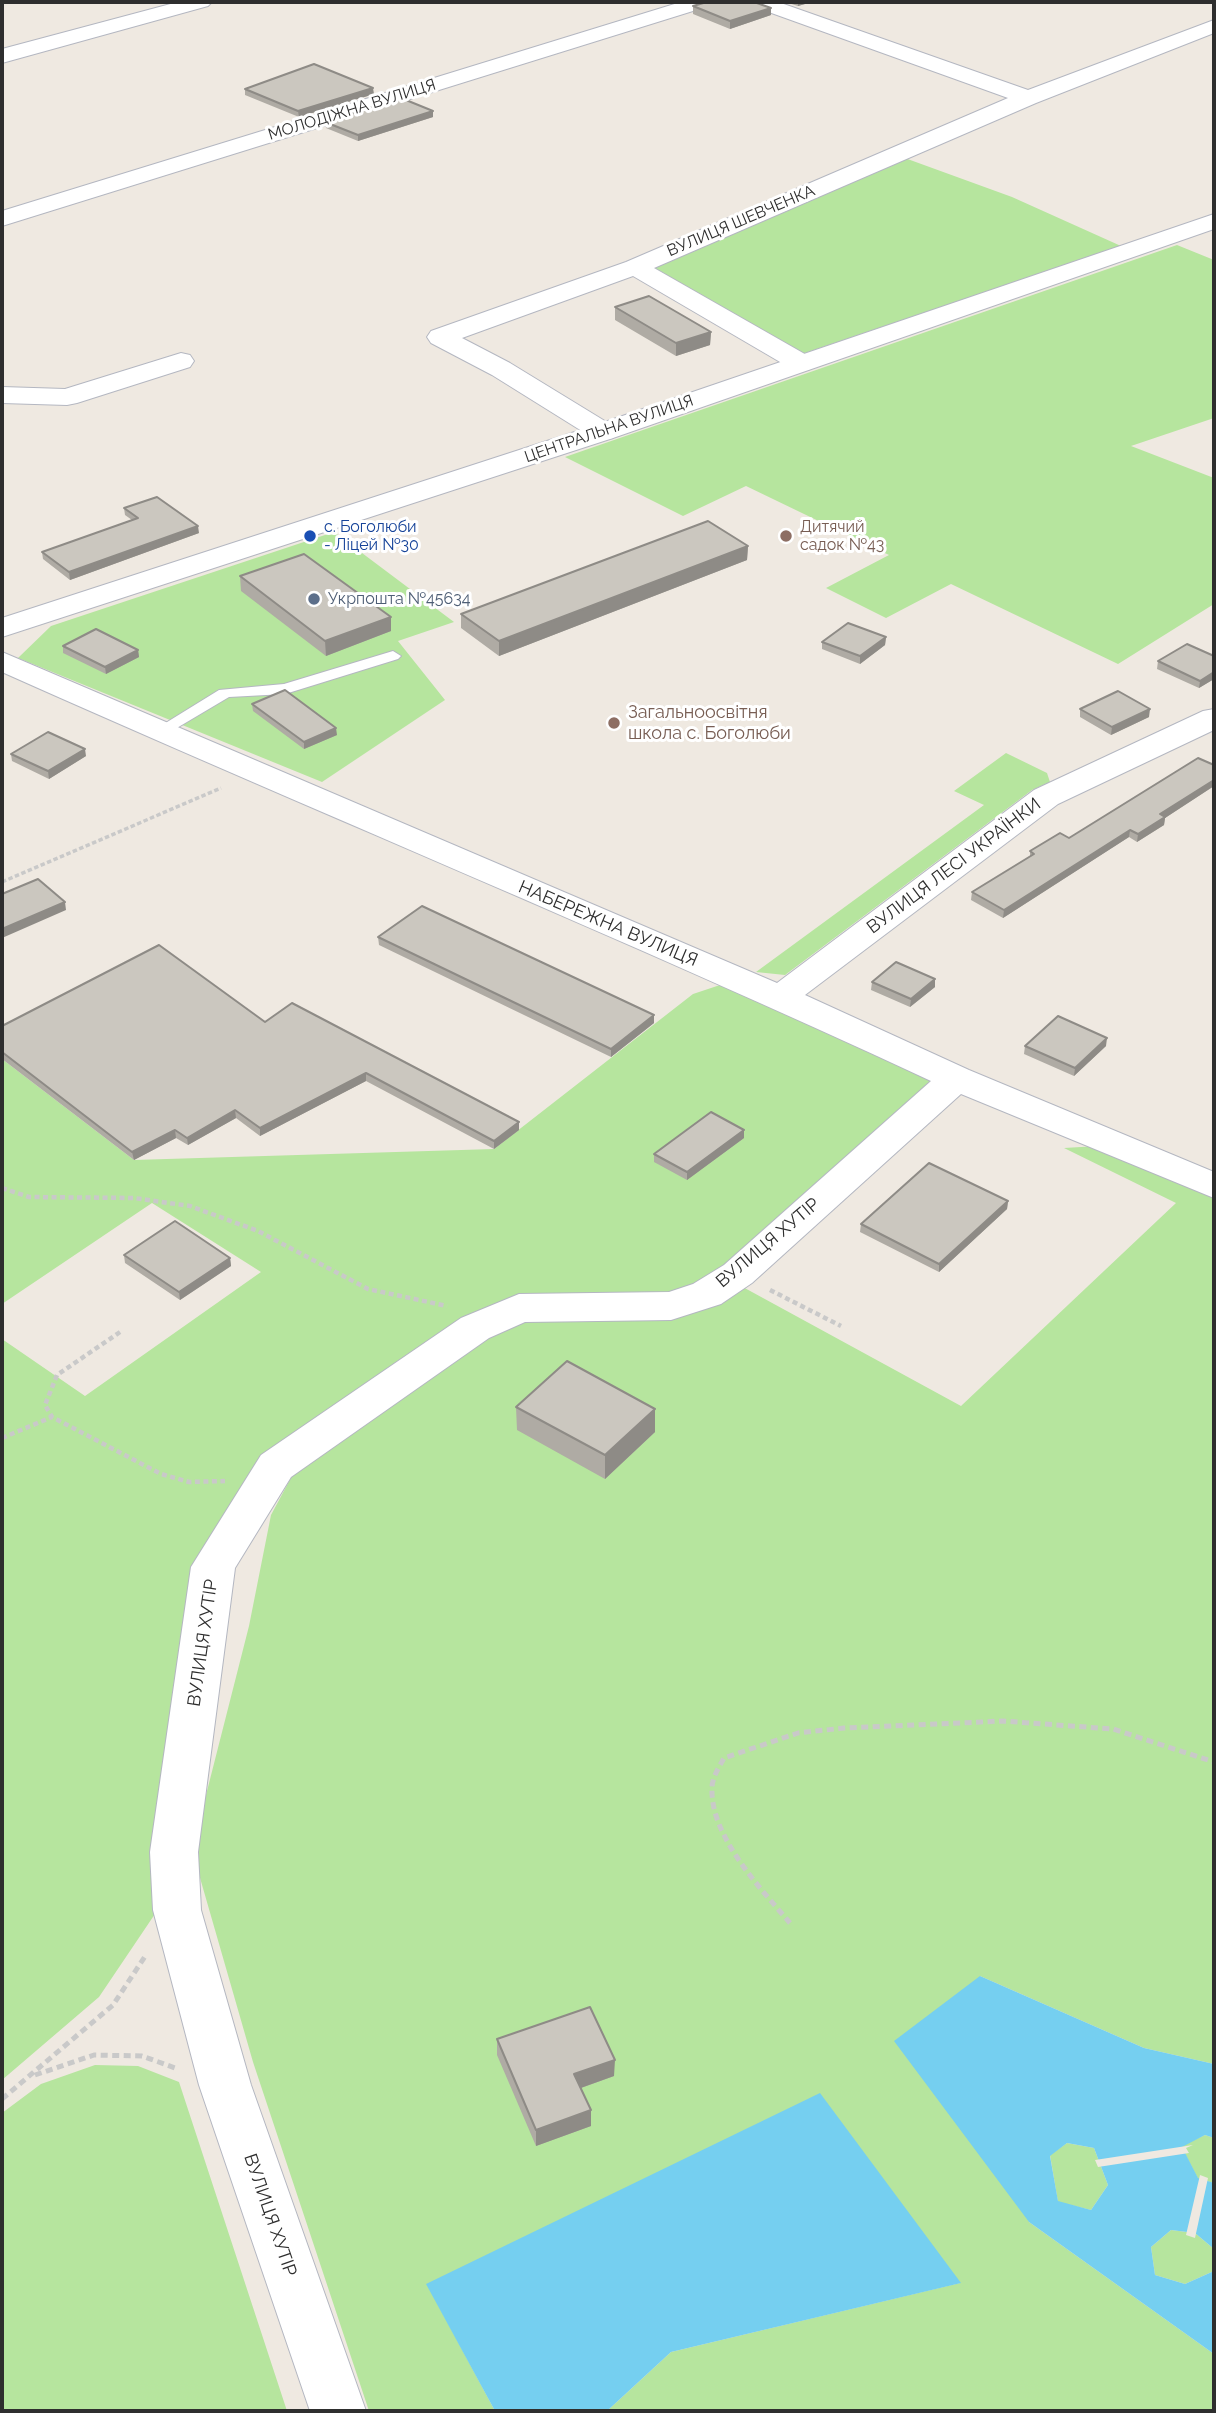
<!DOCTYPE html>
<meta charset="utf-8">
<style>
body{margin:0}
#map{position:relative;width:1216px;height:2413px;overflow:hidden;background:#efe9e1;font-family:Raleway,sans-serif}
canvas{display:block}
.frame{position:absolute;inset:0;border:4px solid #2e2e2e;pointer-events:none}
</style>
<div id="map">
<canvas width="1216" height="2413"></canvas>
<div class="frame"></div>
</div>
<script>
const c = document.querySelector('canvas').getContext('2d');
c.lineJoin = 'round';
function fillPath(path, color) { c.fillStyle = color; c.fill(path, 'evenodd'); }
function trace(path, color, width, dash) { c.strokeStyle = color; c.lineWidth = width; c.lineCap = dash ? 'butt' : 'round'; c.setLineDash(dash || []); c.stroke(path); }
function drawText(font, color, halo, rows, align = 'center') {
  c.font = font + ' Raleway,sans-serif'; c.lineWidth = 6; c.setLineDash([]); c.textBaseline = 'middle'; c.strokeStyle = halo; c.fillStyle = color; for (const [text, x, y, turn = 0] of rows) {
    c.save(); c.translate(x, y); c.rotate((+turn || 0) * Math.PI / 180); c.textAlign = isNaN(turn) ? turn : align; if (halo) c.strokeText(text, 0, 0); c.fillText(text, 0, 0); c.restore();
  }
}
fillPath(new Path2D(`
 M902 157 1012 197 1121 246 802 354 651 266Z
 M1177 245 1214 260V418L1131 446 1214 478V604L1118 664 951 584 886 618 826 588 889 555 746 486 683 516 565 457Z
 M334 532 454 622 398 641 445 700 322 782 18 658 51 626Z
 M1006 753 1047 773 1050 782 1032 790 785 975 756 972 984 805 954 791Z
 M720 985 935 1082 727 1267 699 1286 667 1297 515 1299 264 1460 198 1565 159 1908 99 1997 2 2080V1339L85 1396 261 1272 152 1203 2 1304V1059L134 1160 494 1149 693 994Z
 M1098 1146 1214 1195V2064L1144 2048 980 1976 1029 2222 1214 2354V2411H607L671 2352 960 2283 427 2284 495 2411H369L253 2062 192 1850 249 1626 271 1515 293 1474 487 1338 525 1322 741 1286 961 1406 1176 1203 1064 1148Z
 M95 2065 138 2066 179 2082 287 2411H2V2113L41 2084Z
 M1205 2135 1214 2138V2183L1198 2179 1181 2146Z
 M1067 2143 1094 2148 1108 2185 1091 2210 1058 2202 1050 2155Z
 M1171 2230 1195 2233 1214 2249V2271L1185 2284 1155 2275 1151 2247Z`), '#b6e59e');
fillPath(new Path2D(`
 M980 1976 1144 2048 1214 2064V2138L1205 2135 1182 2147 1198 2178 1214 2183V2249L1195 2233 1171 2230 1151 2247 1155 2275 1185 2284 1214 2271V2354L1029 2222 894 2041ZM1067 2143 1094 2148 1108 2185 1091 2210 1058 2201 1050 2156Z
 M820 2093 961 2283 671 2352 607 2411H495L426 2284Z`), '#75cff0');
fillPath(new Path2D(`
 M1193 2145 1186 2148 1189 2153 1098 2167 1095 2160Z
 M1200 2175 1208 2178 1195 2238 1186 2235Z`), '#efe9e1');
const lane = new Path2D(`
 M393 651 401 656 398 659 285 694 229 697 165 735 159 737 151 732 219 690 284 684Z`);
const street = new Path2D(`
 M178 2H212L208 6 2 63V49Z
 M681 2H713L709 6 2 226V211Z
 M748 2H778L1028 90 1214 20V33L1036 103 654 268 810 357 814 363 810 369 801 371 792 369 633 276 462 338 510 363 613 426 617 432 613 438 603 440 593 438 492 375 431 343 427 337 431 331 626 262 1008 98 752 6Z
 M181 353 190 355 194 361 190 367 77 403 67 405 2 403V387L65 389Z
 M2 652 777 983 1034 790 1203 711 1214 709V730L1058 804 805 995 969 1070 1214 1172V1198L961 1094 752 1283 721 1304 671 1320 525 1322 489 1338 291 1477 235 1568 198 1852 201 1910 251 2085 366 2411H310L199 2085 153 1910 150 1852 191 1567 261 1455 461 1318 519 1294 669 1292 693 1284 724 1265 931 1081C624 938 311 810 2 672Z`);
const secondary = new Path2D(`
 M1214 214V229L613 438 2 637V618L593 426Z`);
trace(lane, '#b4b7c1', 2);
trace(street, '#b4b7c1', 2);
trace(secondary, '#b4b7c1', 2);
trace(new Path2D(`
 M2 882 221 788`), '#c9c9c9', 3.5, [4.5, 2.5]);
trace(new Path2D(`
 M2 1188 29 1197 134 1198 190 1206 258 1231 368 1289 447 1306
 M770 1290 841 1326
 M120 1332 57 1375 45 1405 52 1417 161 1474 189 1482 225 1481
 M2 1438 52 1417`), '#c9c9c9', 4.5, [5, 3.5]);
trace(new Path2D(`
 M790 1923C761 1889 710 1836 712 1788 712 1778 719 1767 724 1758L798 1733 844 1728 1003 1721 1113 1729 1214 1762
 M35 2075 94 2055 142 2056 178 2069
 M2 2099 113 2005 146 1955`), '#c9c9c9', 5, [7, 4.5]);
fillPath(lane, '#fff');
fillPath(street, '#fff');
fillPath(secondary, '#fff');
fillPath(new Path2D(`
 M785 2H812L798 6Z
 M693 6 771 8V15L730 29 693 14Z
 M245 89 374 94 299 117 245 95Z
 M433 111V117L358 141 326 128 325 122Z
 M615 307 711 332 710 345 676 356 615 320Z
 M124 508 199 533 70 580 43 559 42 552 132 520 125 515Z
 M748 546 747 560 499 656 461 628V614Z
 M240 576 391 617V631L326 656 241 591Z
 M886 637 885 645 860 664 822 649V642Z
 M63 646 138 650 139 657 106 674 63 653Z
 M1214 656V679L1199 688 1157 669 1158 661Z
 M252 704 337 735 304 749 253 711Z
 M1080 709 1149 717 1111 735 1080 717Z
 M11 754 86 756 49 779 12 761Z
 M1214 765V786L1165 818 1164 825 1137 842 1129 837 1003 918 971 900 972 892 1030 857V851L1069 838Z
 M378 937 654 1015V1023L611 1057 379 945Z
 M872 982 935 987 910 1007 871 990Z
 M265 1022 519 1130 494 1149 366 1081 260 1136 236 1118 188 1145 176 1138 134 1160 2 1059V1026Z
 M1025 1046H1106L1074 1076 1024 1054Z
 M744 1138 687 1180 654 1162V1154Z
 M1008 1201 1007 1209 939 1272 860 1232 861 1224Z
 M124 1255 230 1258 231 1266 180 1300 125 1263Z
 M516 1407 655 1409V1432L605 1479 517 1430Z
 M497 2039 614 2076 581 2088 591 2110V2126L536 2146 497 2055Z`), '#afaba4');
fillPath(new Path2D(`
 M798 2H812L798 6Z
 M771 8V15L730 29V21Z
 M373 88 374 94 299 117 298 111Z
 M433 111V117L358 141V135Z
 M711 332 710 345 676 356V343Z
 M198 526 199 533 70 580 69 572Z
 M748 546 747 560 499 656V641Z
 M391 617V631L326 656 325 641Z
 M886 637 885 645 860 664V656Z
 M138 650 139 657 106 674 105 667Z
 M1214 672V679L1199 688 1200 681Z
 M1150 709 1149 717 1111 735 1112 727Z
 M336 728 337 735 304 749V742Z
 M85 749 86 756 49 779 48 771Z
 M1214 780V786L1165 818 1164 825 1137 842 1138 834 1160 814Z
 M1130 830 1129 837 1003 918 1004 910Z
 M65 902 66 910 2 938V929Z
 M935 979V987L910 1007 911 999Z
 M654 1015V1023L611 1057V1049Z
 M1107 1038 1106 1046 1074 1076 1075 1068Z
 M366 1073V1081L260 1136V1128Z
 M235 1110 236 1118 188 1145 187 1138Z
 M519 1122V1130L494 1149V1141Z
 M175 1130 176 1138 134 1160 132 1152Z
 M744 1130V1138L687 1180V1172Z
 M1008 1201 1007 1209 939 1272V1264Z
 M230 1258 231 1266 180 1300 179 1292Z
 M655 1409V1432L605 1479V1455Z
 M615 2060 614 2076 575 2090 574 2074Z
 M591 2110V2126L536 2146V2130Z`), '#8e8b86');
const building = new Path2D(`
 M707 2H754L771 8 730 21 693 6Z
 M314 64 373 88 298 111 245 89Z
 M401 98 433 111 358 135 325 122Z
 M649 296 711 332 676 343 615 307Z
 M157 497 198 526 69 572 42 552 138 518 124 508Z
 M708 521 748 546 499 641 461 614Z
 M304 554 391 617 325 641 240 576Z
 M848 623 886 637 860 656 822 642Z
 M96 629 138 650 105 667 63 646Z
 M1187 644 1214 656V672L1200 681 1158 661Z
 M285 690 336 728 304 742 252 704Z
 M1118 691 1150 709 1112 727 1080 709Z
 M48 732 85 749 48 771 11 754Z
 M1198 758 1214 765V780L1160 814 1165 817 1138 834 1130 830 1004 910 972 892 1034 854 1030 851 1060 833 1069 838Z
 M38 879 65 902 2 929V894Z
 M422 906 654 1015 611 1049 378 937Z
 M159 945 265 1022 292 1003 519 1122 494 1141 366 1073 260 1128 235 1110 187 1138 175 1130 132 1152 2 1052V1026Z
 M896 962 935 979 911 999 872 982Z
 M1058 1016 1107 1038 1075 1068 1025 1046Z
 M711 1112 744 1130 687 1172 654 1154Z
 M929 1163 1008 1201 939 1264 861 1224Z
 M175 1221 230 1258 179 1292 124 1255Z
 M567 1361 655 1409 605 1455 516 1407Z
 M590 2007 615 2060 574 2074 591 2110 536 2130 497 2039Z`);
fillPath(building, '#cbc7bf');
trace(building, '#8e8b86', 2);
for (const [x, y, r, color] of [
 [310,536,7,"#1a4fb4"],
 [786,536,7,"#8d6e63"],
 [314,599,7,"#5c6f8a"],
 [614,723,7,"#8d6e63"]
]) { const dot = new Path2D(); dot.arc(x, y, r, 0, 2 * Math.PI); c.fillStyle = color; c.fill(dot); trace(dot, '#fff', 2.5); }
drawText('16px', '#2e2e2e', '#fff', [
 ["МОЛОДІЖНА ВУЛИЦЯ",352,110,-17],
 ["ВУЛИЦЯ ШЕВЧЕНКА",741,221,-23],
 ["ЦЕНТРАЛЬНА ВУЛИЦЯ",609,429,-19]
]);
drawText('16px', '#164399', '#fff', [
 ["с. Боголюби",324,527],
 ["- Ліцей №30",324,545]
], 'left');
drawText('16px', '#785e54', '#fff', [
 ["Дитячий",800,527],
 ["садок №43",800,545]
], 'left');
drawText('16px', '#4e5e75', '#fff', [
 ["Укрпошта №45634",328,599]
], 'left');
drawText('18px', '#785e54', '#fff', [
 ["Загальноосвітня",628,713],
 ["школа с. Боголюби",628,734]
], 'left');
drawText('18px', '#2e2e2e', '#fff', [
 ["ВУЛИЦЯ ЛЕСІ УКРАЇНКИ",954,866,-37],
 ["НАБЕРЕЖНА ВУЛИЦЯ",608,924,23],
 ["ВУЛИЦЯ ХУТІР",768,1243,-40],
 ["ВУЛИЦЯ ХУТІР",203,1643,-82],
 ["ВУЛИЦЯ ХУТІР",270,2215,71]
]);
</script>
